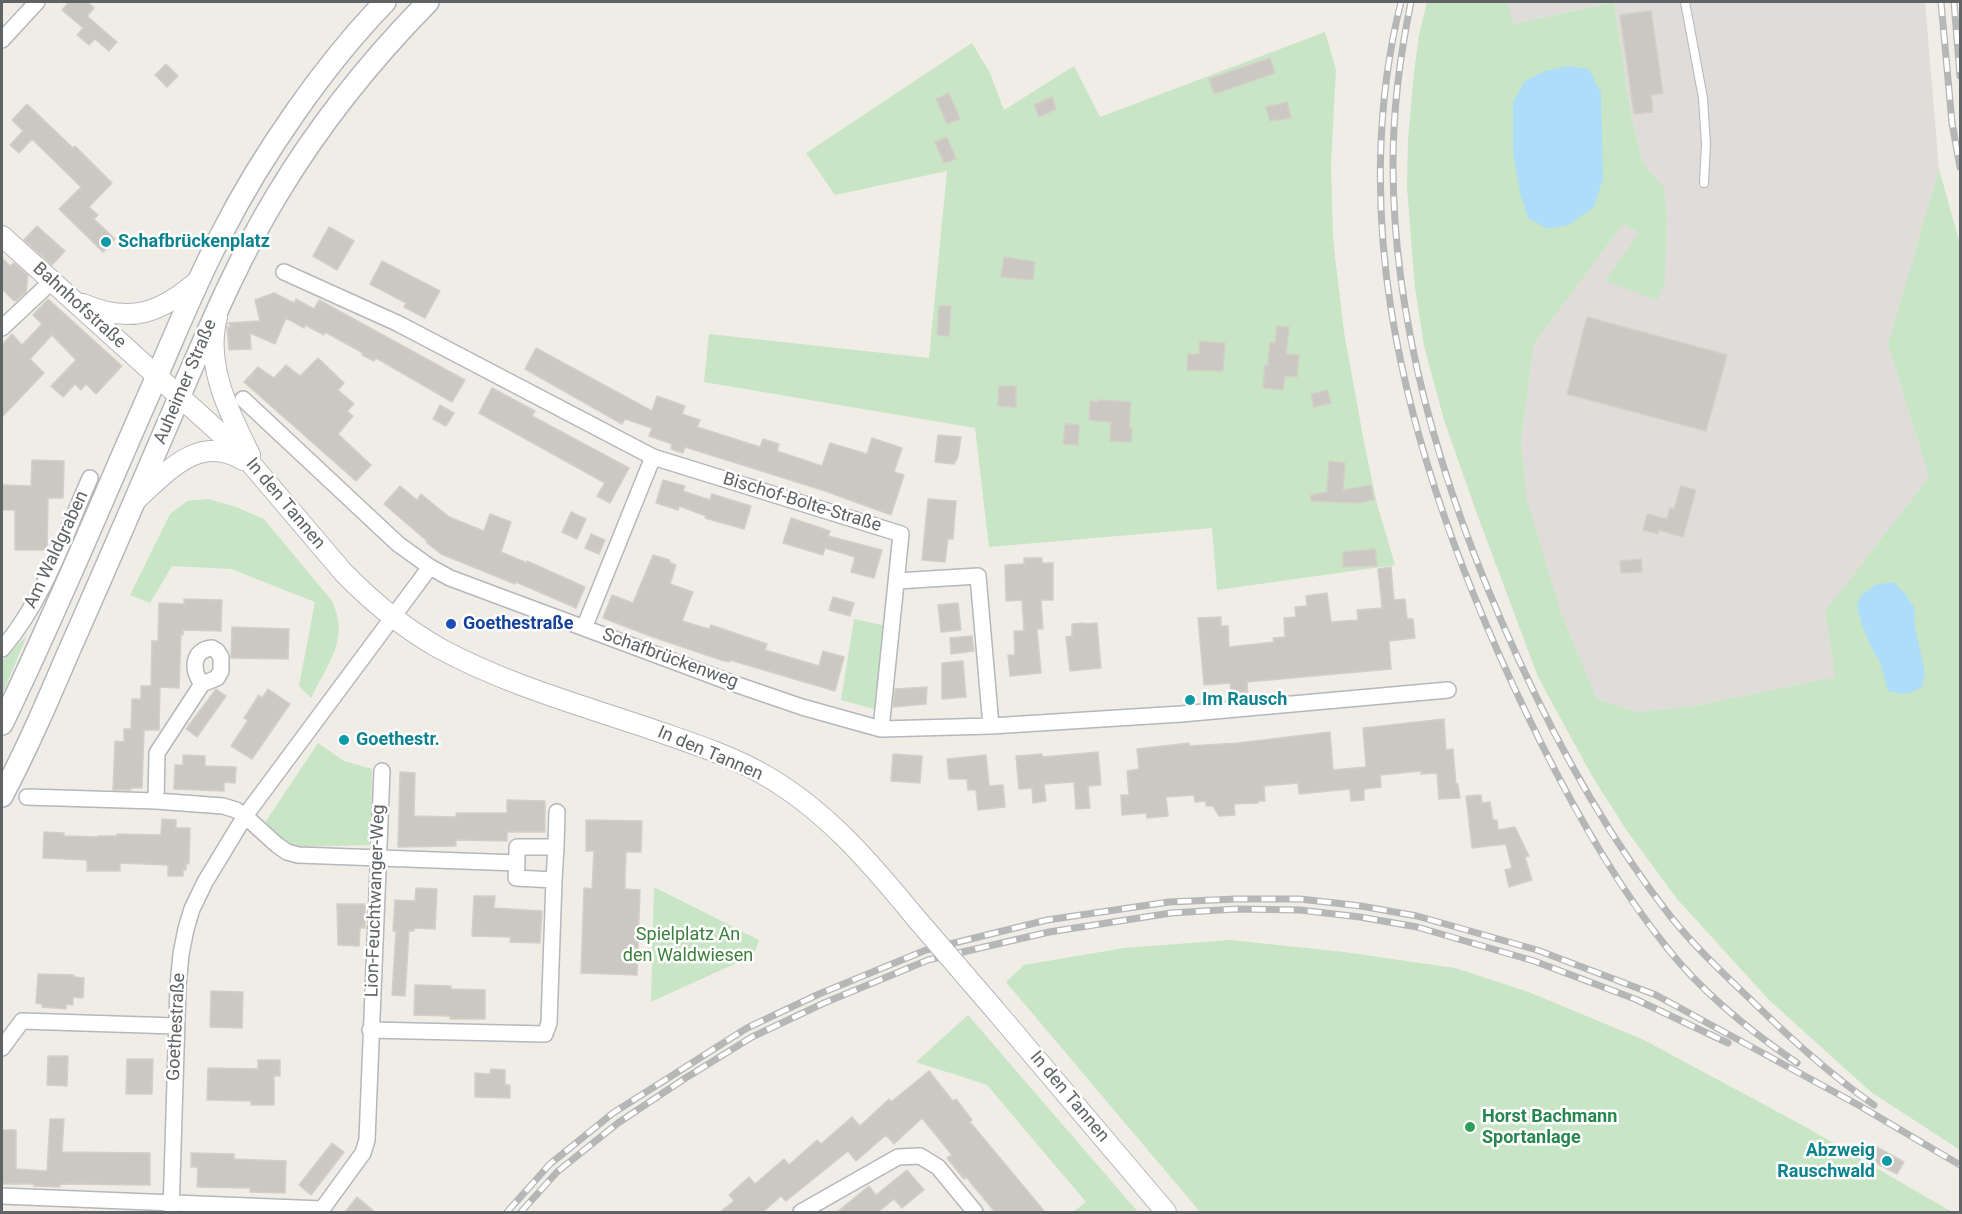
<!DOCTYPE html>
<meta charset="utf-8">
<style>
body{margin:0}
#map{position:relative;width:1962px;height:1214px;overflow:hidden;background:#f0ede7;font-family:Roboto,sans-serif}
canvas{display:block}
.frame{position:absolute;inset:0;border:3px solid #5f6366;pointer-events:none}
</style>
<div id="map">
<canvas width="1962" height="1214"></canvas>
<div class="frame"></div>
</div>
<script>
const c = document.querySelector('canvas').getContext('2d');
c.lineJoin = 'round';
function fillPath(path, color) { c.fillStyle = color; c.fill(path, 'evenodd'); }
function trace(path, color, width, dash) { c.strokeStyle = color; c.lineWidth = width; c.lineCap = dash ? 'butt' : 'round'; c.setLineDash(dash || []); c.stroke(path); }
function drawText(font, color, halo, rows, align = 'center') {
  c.font = font + ' Roboto,sans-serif'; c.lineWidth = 5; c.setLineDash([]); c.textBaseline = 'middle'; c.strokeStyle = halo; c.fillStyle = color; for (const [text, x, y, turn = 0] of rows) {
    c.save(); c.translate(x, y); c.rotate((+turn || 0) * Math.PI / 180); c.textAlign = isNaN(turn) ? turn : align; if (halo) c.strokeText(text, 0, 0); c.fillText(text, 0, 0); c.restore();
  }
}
fillPath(new Path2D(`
 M1508 2H1613L1512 24Z
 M1614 2H1925L1939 169 1888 344 1929 477 1825 611 1835 677 1694 706 1636 712 1597 699 1561 613 1527 499 1521 441 1534 344 1623 224 1639 233 1606 281 1665 283 1667 218 1664 187 1643 164 1631 114Z`), '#dfdcd9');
fillPath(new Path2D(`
 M1427 2H1508L1513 24 1614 2 1631 114 1643 164 1664 187 1667 218 1665 283 1657 300 1605 281 1639 233 1623 224 1534 344 1521 441 1527 499 1561 613 1597 699 1636 712 1694 706 1835 677 1825 611 1929 477 1888 344 1939 169 1960 244V1150L1871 1092 1769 1000 1678 900 1627 831 1592 776 1538 677 1477 514 1444 420 1424 346 1415 288 1407 188 1408 140 1414 72 1419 35Z
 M1325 32 1336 69 1331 165 1333 239 1344 332 1364 442 1377 504 1395 565 1217 590 1212 528 989 547 975 428 704 382 709 334 929 358 947 171 835 195 806 153 972 43 990 73 1004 110 1074 66 1100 117Z
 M208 499 236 507 264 519 332 601C350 640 328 663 311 698L299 686 315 602 231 569 172 566 150 603 130 595 170 514 187 501Z
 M854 619 886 626 877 710 841 700Z
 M27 635 2 695V661Z
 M318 743 344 761 372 769 371 845 292 847 280 840 264 824Z
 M654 887 759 940 754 955 651 1002Z
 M1230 940 1344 952 1455 968 1526 991 1642 1039 1804 1126 1952 1212H1200L1006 982 1024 965 1124 948Z
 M968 1015 1138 1212H1073L1086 1202 987 1085 916 1062Z`), '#c8e5c6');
fillPath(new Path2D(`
 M1568 66 1589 69 1601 93 1603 179 1594 207 1569 225 1547 229 1528 218 1520 192 1513 152V102L1525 81 1545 71Z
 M1893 582 1904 592 1914 607 1915 627 1925 673 1922 687C1909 695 1903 695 1888 691L1880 662 1871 647 1862 625 1857 607 1860 596 1875 585Z`), '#adddf9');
const building = new Path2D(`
 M69 2H88L94 8 87 16 117 42 109 51 95 39 89 45 77 35 83 28 62 10Z
 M1651 11 1663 93 1651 95 1653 112 1634 114 1620 15Z
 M1270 58 1275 73 1214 94 1209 79Z
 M166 64 178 76 167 87 155 75Z
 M949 93 960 119 947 124 936 99Z
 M1052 97 1056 109 1039 117 1034 105Z
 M1287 102 1291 118 1270 121 1266 107Z
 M27 104 73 148 75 146 112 183 89 207 98 215 94 219 115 239 103 252 59 209 81 187 32 139 19 153 10 145 23 131 12 120Z
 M947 137 956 159 944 163 935 142Z
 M37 226 65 251 52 265 24 240Z
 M329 227 354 241 337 270 313 256Z
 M1004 257 1035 262 1033 280 1001 277Z
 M2 258 10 266 14 263 28 275 26 292 17 300 14 301 2 289Z
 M382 261 440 291 425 318 404 307 406 303 370 284Z
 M274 293 294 303 296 299 314 309 319 300 465 380 452 402 376 358 374 361 362 355 363 353 325 332 324 335 305 325 304 328 286 318 275 344 250 333 251 349 229 350 227 327H232L228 323 260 321 255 300Z
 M48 299 122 366 96 394 86 384 81 390 75 384 63 397 51 386 76 360 52 335 30 359 44 373 2 417V345L12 334 22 345 42 324 33 315Z
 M939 306H951L949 336 937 335Z
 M1587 317 1727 355 1706 431 1567 394Z
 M1277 326 1289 327 1286 354 1299 355 1297 377 1285 376 1283 390 1263 388 1265 365H1268L1270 342 1275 343Z
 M1200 341 1225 343 1223 371 1187 370 1188 354H1199Z
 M536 348 652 411 657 396 685 406 682 414 700 420 697 427 760 447 763 439 779 444 777 451 822 466 830 443 867 454 872 438 902 448 894 472 904 475 891 515 825 491 685 447 683 453 671 449 672 444 649 436 652 428 625 419 622 424 525 369Z
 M318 358 344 383 338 390 354 404 347 411 353 416 338 434 371 465 356 481 244 382 258 367 274 378 286 365 300 376Z
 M999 386H1016V407L998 406Z
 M492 388 535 411 532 416 629 468 610 503 597 496 605 483 479 413Z
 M1327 390 1331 403 1314 407 1311 394Z
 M1099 400 1131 402 1129 428 1132 429 1131 442 1110 441 1111 422 1089 420 1090 401 1098 402Z
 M440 405 454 413 446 426 433 419Z
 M1065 424 1079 425 1078 445 1063 444Z
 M938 435 961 437 958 457 954 464 935 462Z
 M32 460 64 461 63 498H48L47 550H15V510H2V485L31 486Z
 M1329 461 1345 463 1343 490 1371 485 1374 500 1356 503 1311 501V495L1327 492Z
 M663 480 685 486 683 491 710 500 712 494 751 506 744 529 705 518 706 516 679 506 678 510 656 503Z
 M400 486 417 500 421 494 449 517 484 531 490 514 511 522 501 552 527 563V561L585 587 576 608 516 582 515 584 441 554 426 542 427 541 384 504Z
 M1681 486 1696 490 1683 537 1659 530 1658 534 1643 530 1647 514 1667 519 1670 508 1674 509Z
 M928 499 956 501 953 539H948L945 562 922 560Z
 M571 512 586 519 577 539 562 532Z
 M791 518 830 531 828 536 882 550 874 578 851 572 855 557 825 548 823 555 783 543Z
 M591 534 605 540 599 554 585 548Z
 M1375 549 1377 566 1343 567V552Z
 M653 555 670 560 669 562 676 565 670 584 693 592 682 621 709 629 711 625 767 644 765 650 819 666 823 651 844 657 835 691 730 660V662L721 660 650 636 603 618 612 595 633 603Z
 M1024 558H1042V563H1053V600H1041L1043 629H1037L1041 673 1010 676 1008 655H1015L1014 631H1024L1022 600 1006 601 1005 565 1024 564Z
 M1641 559 1642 572 1621 573 1620 561Z
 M1391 567 1394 600 1405 599 1407 619H1413L1415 638 1389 641 1391 669 1247 682 1248 698 1232 700 1230 683 1204 685 1198 618 1221 617V626H1228L1229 647 1274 642 1273 638 1285 637 1284 618 1296 617 1295 607 1307 606 1306 596 1327 593 1331 622 1358 620 1357 610 1382 608 1378 569Z
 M833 597 854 603 850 616 829 610Z
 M184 599 222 600 221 631 183 630V635L181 634 179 688 160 687 159 730H144L142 788H131V790H113L115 741 124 742V729H131L132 699H141V686H151L152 641H158L159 603 184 604Z
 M958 603 961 630 941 632 938 605Z
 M1084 623V624L1097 623 1101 668 1070 671 1066 637 1072 636V624Z
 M232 627 289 629 288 659 231 658Z
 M972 636 974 651 951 654 950 638Z
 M963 661 966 697 942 699V663Z
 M927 687 926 704 893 707 895 689Z
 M216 689 226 696 197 737 186 729Z
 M268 689 290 704 252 759 231 746 248 720 244 718 259 695 262 698Z
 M1444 719 1446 750 1453 749 1456 784H1458L1460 798 1439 799 1437 773 1421 774V771L1380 775 1381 787 1364 789V800L1351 801 1350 789 1299 794 1298 783 1264 786 1265 801H1258V803L1234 804 1235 815 1219 816 1213 806H1206V801L1195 802 1194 795 1166 797 1168 816 1147 818 1146 813 1122 815 1121 795H1129L1127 771 1139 769 1137 749 1189 743V746L1238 743 1330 732 1333 770 1366 767 1363 728Z
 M1098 752 1101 785 1088 786 1090 808 1076 809 1074 782 1044 784 1046 801 1033 803 1032 788 1019 789 1016 756 1042 754V757Z
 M893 754 922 756 920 783 891 781Z
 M183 755 205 756V766L236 767 235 783 224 782V791L174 789 175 765H183Z
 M986 755 989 786 1003 785 1005 807 978 810 976 790H968L967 779H949L947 759Z
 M400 772 415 773 414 816 457 817 456 813H507V800L545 801V832H507V841L456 840V846L398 847Z
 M1481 795 1482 803 1490 802 1493 820H1497L1498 830 1515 827 1529 856 1525 857 1532 880 1509 887 1505 870 1512 868 1506 844 1472 848 1466 796Z
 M162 819 176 820V828H190L189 864 186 863V870H183V876H168V865L120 863V871H87V860L43 858 44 832 64 833V836L98 837V836H117V834L161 835Z
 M586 820 642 821 641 852H626L625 877V889L640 890 637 975 581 973 584 888 592 889 594 851H586Z
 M416 888 437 889 435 929 414 928V931H409L405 996 392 995 396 931H393L395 900 415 901Z
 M474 896H495L494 908 542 911 540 943 510 942 511 937 472 936Z
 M337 904H365V928H360L359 946 338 945Z
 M38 974 74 975V977L84 978 83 998 73 997V1005L66 1004V1009L42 1007V1004L36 1003Z
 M415 985 451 986V989L485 990V1019H450V1016L414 1015Z
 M211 991 243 992 242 1028 210 1027Z
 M48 1056H68L67 1086 47 1085Z
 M127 1059H153L152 1094H126Z
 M258 1060H280V1076H274V1105H251V1101L207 1100 208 1068 258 1069Z
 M491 1069 505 1070V1085H510V1098L475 1097V1073L490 1074Z
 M929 1071 953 1101 956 1099 972 1120 970 1122 1045 1212H995L966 1177 964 1179 947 1158 952 1155 922 1118 894 1144 886 1135 856 1161 848 1151 786 1201 781 1196 763 1212H720L734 1201 729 1195 749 1177 755 1184 784 1159 789 1165 817 1140 821 1144 852 1117 860 1126 889 1099 891 1102Z
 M50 1119H64L62 1152 150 1153V1185L60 1184V1187L34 1186V1184H2V1130H16V1169L47 1171Z
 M332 1143 344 1152 311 1195 299 1185Z
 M1877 1147 1904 1162 1897 1174 1870 1160Z
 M191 1153 234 1154V1159L286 1161 285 1193 250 1192V1188L197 1187 198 1167H191Z
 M907 1170 924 1190 902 1208 894 1199 878 1212H837L869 1186 876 1195Z
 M357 1197 375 1212H345Z`);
fillPath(building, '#cbc8c4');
trace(building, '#d4cfc6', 1.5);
const service = new Path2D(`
 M1685 2 1703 98 1706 144 1704 183`);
const minor = new Path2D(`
 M2 40 37 2
 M284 272 397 323 653 457 901 534 881 729
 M2 328 52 281
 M243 399 398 544 430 567 450 578 729 682 802 707 881 729 991 726 1181 714 1448 690
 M897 581 978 576 991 726
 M584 628 653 457
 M2 649C44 600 64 537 90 478
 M27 797 156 801 223 806 236 810 245 816 277 845 287 852 298 855 517 863V847H556L554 880 516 878 517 863
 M156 801 157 753 202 684 217 678 221 671V657L217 651 212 648C191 650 192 671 202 684
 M556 847 557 812
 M370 1030 545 1034 549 1023 554 880
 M2 1048 22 1021 175 1026
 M2 1196 322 1209
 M171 1212 178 986 181 954 186 929 192 909 205 882 245 816 430 567
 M320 1212 363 1153 367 1140 382 771
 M801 1212 898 1157 920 1156 938 1167 975 1212`);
const tertiary = new Path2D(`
 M2 236 241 452 343 572C371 601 404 628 439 648 505 684 580 705 651 729 688 742 727 754 761 773 824 808 870 862 915 917
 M83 304C132 325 162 312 200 279
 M217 317C204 365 230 414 250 455
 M138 498C168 471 200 433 243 460
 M995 1010 1166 1212`);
const secondary = new Path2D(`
 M2 724C55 615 101 503 150 392 173 340 194 286 221 235 261 156 324 65 385 2
 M2 796C27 749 48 700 69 651 109 561 148 470 187 379 214 317 241 254 277 195 319 125 371 60 428 2`);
trace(service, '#b4b7bb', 10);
trace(minor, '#b4b7bb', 18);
trace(tertiary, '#b4b7bb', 22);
trace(secondary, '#b3b7bb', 24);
trace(service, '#fff', 8);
trace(minor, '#fff', 15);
trace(tertiary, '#fff', 20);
trace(secondary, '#fff', 21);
const rail = new Path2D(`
 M1401 2C1376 101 1375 208 1391 309 1415 459 1472 605 1540 741 1576 813 1617 886 1668 949 1703 993 1750 1031 1797 1063
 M1411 2C1400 55 1393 109 1393 164 1393 334 1447 503 1517 656 1559 748 1608 837 1671 917 1694 946 1722 972 1749 998 1789 1037 1828 1073 1874 1105
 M1941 2 1952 123 1960 167
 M1954 2 1960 76
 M507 1212 550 1164 613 1113 747 1028 819 994 926 950 1047 920 1169 902 1236 899H1300L1361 906 1417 916 1537 950 1656 995 1860 1106 1960 1165
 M521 1212 557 1172 618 1123 684 1079 752 1037 824 1003 928 960 1049 932 1171 913 1237 909 1300 910 1360 917 1417 927 1534 961 1635 999 1728 1043`);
trace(rail, '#b5b6b6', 7);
trace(rail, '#fff', 4.5, [14]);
const tertiaryBridge = new Path2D(`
 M915 917 995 1010`);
trace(tertiaryBridge, '#b4b7bb', 22, []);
trace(tertiaryBridge, '#fff', 20);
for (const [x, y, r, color] of [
 [106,242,6,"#0f9aa8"],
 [451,624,6,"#1a4fb4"],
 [1190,700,6,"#0f9aa8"],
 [344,740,6,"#0f9aa8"],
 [1470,1127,6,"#2e9e5b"],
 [1887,1161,6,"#0f9aa8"]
]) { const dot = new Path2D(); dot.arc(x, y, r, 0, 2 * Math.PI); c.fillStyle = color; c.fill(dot); trace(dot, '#fff', 2); }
drawText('bold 18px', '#0d838f', '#fff', [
 ["Schafbrückenplatz",118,242],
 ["Im Rausch",1202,700],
 ["Goethestr.",356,740],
 ["Abzweig",1875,1151,"right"],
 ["Rauschwald",1875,1172,"right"]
], 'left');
drawText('18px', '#5f6366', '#fff', [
 ["Bahnhofstraße",79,306,42],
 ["Auheimer Straße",186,382,-67],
 ["Bischof-Bolte-Straße",802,503,17],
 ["In den Tannen",285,504,50],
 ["Am Waldgraben",57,550,-65],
 ["Schafbrückenweg",670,659,20],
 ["In den Tannen",710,754,23],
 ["Lion-Feuchtwanger-Weg",376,901,-88],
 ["Goethestraße",177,1027,-87],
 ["In den Tannen",1069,1097,50]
]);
drawText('bold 18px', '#164399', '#fff', [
 ["Goethestraße",463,624]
], 'left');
drawText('18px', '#3c813b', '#fff', [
 ["Spielplatz An",688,935],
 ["den Waldwiesen",688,956]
]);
drawText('bold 18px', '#27864d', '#fff', [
 ["Horst Bachmann",1482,1117],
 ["Sportanlage",1482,1138]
], 'left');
</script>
